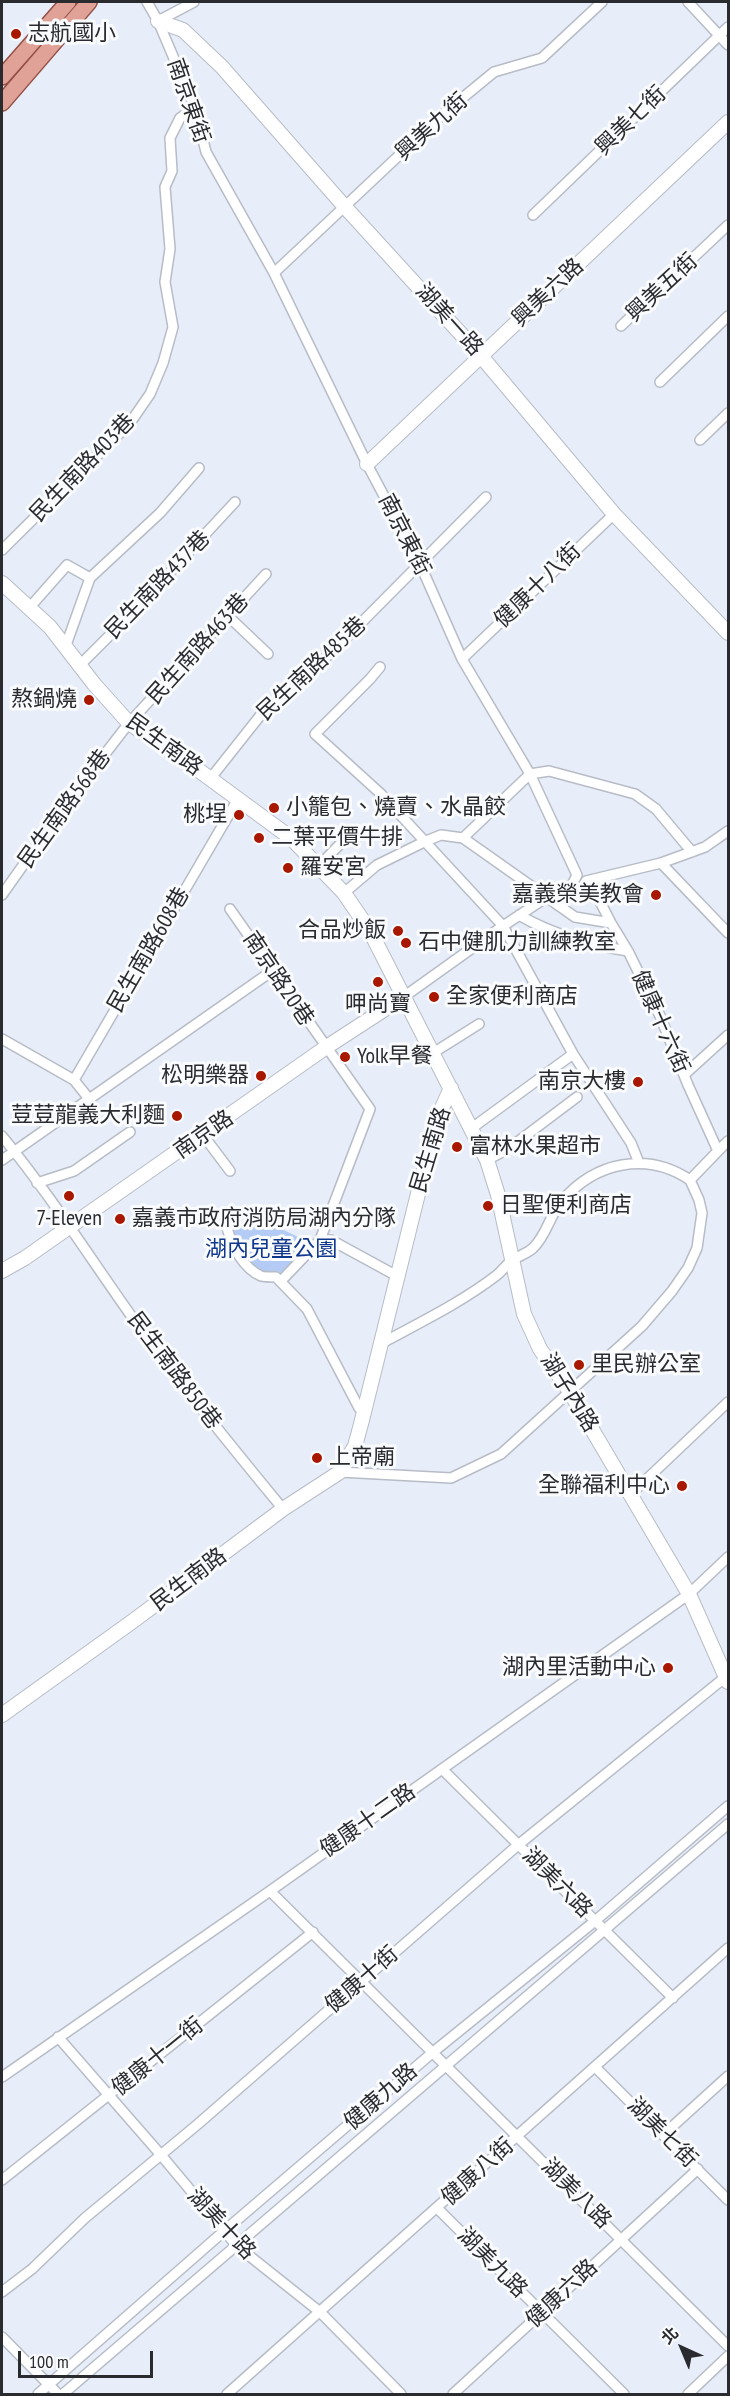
<!DOCTYPE html>
<meta charset="utf-8">
<style>
body{margin:0}
#map{position:relative;width:730px;height:2396px;overflow:hidden;background:#e8eef9;font-family:"PT Sans Narrow","Noto Sans TC",sans-serif}
canvas{display:block}
.frame{position:absolute;inset:0;border:3px solid #292b2f;pointer-events:none}
.north{position:absolute;left:652px;top:2318px;width:60px;height:60px;-webkit-text-stroke:4px #fafbfd;paint-order:stroke;rotate:316deg;font-size:16px;font-weight:700;line-height:24px;text-align:center;color:#292b2f}
.north::after{content:'';display:block;margin:auto;width:21px;height:27px;background:#292b2f;clip-path:polygon(50% 0,100% 100%,50% 72%,0 100%)}
.scale{position:absolute;left:18px;top:2351px;width:135px;height:27px;box-sizing:border-box;border:3px solid #292b2f;border-top:0;padding-left:8px;font-size:18px;line-height:21px;white-space:nowrap;color:#292b2f;-webkit-text-stroke:4px #fafbfd;paint-order:stroke}
</style>
<div id="map">
<canvas width="730" height="2396"></canvas>
<div class="frame"></div>
<div class="north">北</div>
<div class="scale">100 m</div>
</div>
<script>
const c = document.querySelector('canvas').getContext('2d');
c.lineJoin = 'round';
function fillPath(path, color) { c.fillStyle = color; c.fill(path, 'evenodd'); }
function trace(path, color, width, dash) { c.strokeStyle = color; c.lineWidth = width; c.lineCap = dash ? 'butt' : 'round'; c.setLineDash(dash || []); c.stroke(path); }
function drawText(font, color, halo, rows, align = 'center') {
  c.font = font + ' "PT Sans Narrow","Noto Sans TC",sans-serif'; c.lineWidth = 6; c.setLineDash([]); c.textBaseline = 'middle'; c.strokeStyle = halo; c.fillStyle = color; for (const [text, x, y, turn = 0] of rows) {
    c.save(); c.translate(x, y); c.rotate((+turn || 0) * Math.PI / 180); c.textAlign = isNaN(turn) ? turn : align; if (halo) c.strokeText(text, 0, 0); c.fillText(text, 0, 0); c.restore();
  }
}
fillPath(new Path2D(`
 M256 1217 311 1243 302 1256 281 1276C275 1275 267 1276 262 1273 241 1262 232 1242 233 1220L240 1224 248 1218Z`), '#b4cbf6');
const street = new Path2D(`
 M147 2 158 21 195 108 206 152 274 273 367 464 420 564 462 659 530 774 577 875 572 885 547 897 503 926 405 996
 M688 2 728 45
 M158 21 194 2
 M533 215 728 27
 M274 273 443 114 494 72 542 58 602 2
 M621 326 728 225
 M660 382 728 316
 M700 440 728 413
 M2 550 130 423 150 394 163 363 173 327 165 282 170 249 165 187 172 171 170 138 180 118 195 108
 M30 607 67 565 90 578
 M228 616 268 654
 M65 648 90 578 160 513 199 468
 M462 659 614 514
 M79 666 136 609 235 502
 M380 667 370 679 315 734 381 794 503 926 573 1054 631 1143 639 1163
 M210 779 267 707 280 702 359 625 486 497
 M463 838 530 774 549 771 635 794 656 809 692 852
 M661 863 728 933
 M318 867 343 841
 M586 881 661 863 705 847 728 831
 M590 882 611 923 628 951 660 1016 688 1085 718 1151 728 1141
 M344 893 377 865 426 841 441 835 463 838 575 917 611 923
 M2 895 70 799 129 723 266 574
 M230 909 370 1109 320 1240
 M519 915C553 935 590 945 628 951
 M2 1039 74 1080 90 1100
 M433 1053 479 1024
 M684 1075 728 1035
 M74 1080 238 799
 M472 1128 573 1054
 M203 1135 230 1171
 M2 1136C53 1198 95 1266 142 1331 187 1392 235 1451 283 1509
 M2 1160 272 971
 M487 1160 508 1149 577 1097
 M690 1180 718 1151
 M37 1183 74 1171 130 1132
 M227 1228C232 1246 243 1268 261 1276 265 1277 272 1277 276 1277L307 1309 359 1408 365 1411
 M281 1281 320 1240H331L397 1276
 M382 1343C421 1322 462 1302 497 1275 502 1271 505 1266 510 1262 517 1256 527 1254 533 1248 547 1235 550 1214 562 1201 595 1162 647 1151 690 1180
 M340 1472 451 1478 501 1454 642 1326 672 1291 688 1268 697 1248 702 1213 699 1200 690 1180
 M631 1494 728 1402
 M442 1769 673 1998
 M270 1891 728 2346
 M58 2037 161 2155 237 2246 320 2312 401 2394
 M595 2067 728 2200
 M2 2077 270 1891 689 1594 728 1557
 M663 2135 728 2076
 M2 2180 313 1932
 M437 2208 624 2394
 M2 2292 32 2269 85 2218 198 2124 518 1845 728 1675
 M2 2337 58 2394
 M38 2394 223 2232 432 2053 595 1921 728 1806
 M63 2394 728 1824
 M227 2394 728 1948
 M453 2394 698 2169
 M688 2394 728 2356`);
const secondary = new Path2D(`
 M158 21 183 30 222 67 345 207 481 356 614 514 728 633
 M367 464 728 122
 M2 583 50 627 94 684 129 723 197 769 291 838 344 893 370 931 487 1160 498 1195 524 1314 540 1349 570 1392 689 1594 728 1682
 M2 1271 25 1258 325 1048 405 996
 M2 1715 133 1621 283 1509 340 1472 355 1446 361 1424 436 1121 451 1088`);
const primary = new Path2D(`
 M2 77 68 2
 M2 103 89 2`);
trace(street, '#b7bcc7', 12);
trace(secondary, '#b7bcc7', 16);
trace(primary, '#934f44', 18);
trace(street, '#fff', 9);
trace(secondary, '#fff', 14);
trace(primary, '#e0a196', 15);
for (const [x, y, r, color] of [
 [16,34,6,"#a81700"],
 [89,700,6,"#a81700"],
 [274,808,6,"#a81700"],
 [239,815,6,"#a81700"],
 [259,838,6,"#a81700"],
 [288,868,6,"#a81700"],
 [656,895,6,"#a81700"],
 [398,931,6,"#a81700"],
 [406,943,6,"#a81700"],
 [378,982,6,"#a81700"],
 [434,997,6,"#a81700"],
 [345,1057,6,"#a81700"],
 [261,1076,6,"#a81700"],
 [638,1082,6,"#a81700"],
 [177,1116,6,"#a81700"],
 [457,1147,6,"#a81700"],
 [69,1196,6,"#a81700"],
 [488,1206,6,"#a81700"],
 [120,1219,6,"#a81700"],
 [579,1365,6,"#a81700"],
 [317,1458,6,"#a81700"],
 [682,1486,6,"#a81700"],
 [668,1668,6,"#a81700"]
]) { const dot = new Path2D(); dot.arc(x, y, r, 0, 2 * Math.PI); c.fillStyle = color; c.fill(dot); trace(dot, '#fafbfd', 2); }
drawText('22px', '#292b2f', '#fafbfd', [
 ["志航國小",28,34],
 ["熬鍋燒",77,700,"right"],
 ["小籠包、燒賣、水晶餃",286,808],
 ["桃埕",227,815,"right"],
 ["二葉平價牛排",271,838],
 ["羅安宮",300,868],
 ["嘉義榮美教會",644,895,"right"],
 ["合品炒飯",386,931,"right"],
 ["石中健肌力訓練教室",418,943],
 ["全家便利商店",446,997],
 ["呷尚寶",378,1005,"center"],
 ["Yolk早餐",357,1057],
 ["松明樂器",249,1076,"right"],
 ["南京大樓",626,1082,"right"],
 ["荳荳龍義大利麵",165,1116,"right"],
 ["富林水果超市",469,1147],
 ["日聖便利商店",500,1206],
 ["7-Eleven",69,1219,"center"],
 ["嘉義市政府消防局湖內分隊",132,1219],
 ["里民辦公室",591,1365],
 ["上帝廟",329,1458],
 ["全聯福利中心",670,1486,"right"],
 ["湖內里活動中心",656,1668,"right"]
], 'left');
drawText('22px', '#292b2f', '#fafbfd', [
 ["南京東街",188,101,71],
 ["興美七街",631,121,-44],
 ["興美九街",432,127,-42],
 ["興美五街",662,288,-43],
 ["興美六路",548,293,-43],
 ["湖美一路",449,320,48],
 ["民生南路403巷",83,468,-46],
 ["南京東街",404,535,63],
 ["民生南路437巷",158,585,-46],
 ["健康十八街",538,586,-44],
 ["民生南路463巷",198,649,-48],
 ["民生南路485巷",312,669,-43],
 ["民生南路",164,745,36],
 ["民生南路568巷",65,809,-54],
 ["民生南路608巷",149,950,-60],
 ["南京路20巷",278,979,56],
 ["健康十六街",660,1022,66],
 ["南京路",204,1135,-35],
 ["民生南路",431,1150,-73],
 ["民生南路850巷",174,1371,53],
 ["湖子內路",569,1393,58],
 ["民生南路",189,1580,-37],
 ["健康十二路",368,1821,-35],
 ["湖美六路",557,1883,45],
 ["健康十街",362,1980,-41],
 ["健康十一街",158,2057,-39],
 ["健康九路",381,2097,-41],
 ["湖美七街",662,2133,45],
 ["健康八街",478,2172,-42],
 ["湖美八路",576,2194,45],
 ["湖美十路",221,2224,47],
 ["湖美九路",492,2263,45],
 ["健康六路",562,2294,-43]
]);
drawText('22px', '#10378e', '#fafbfd', [
 ["湖內兒童公園",271,1250]
]);
</script>
